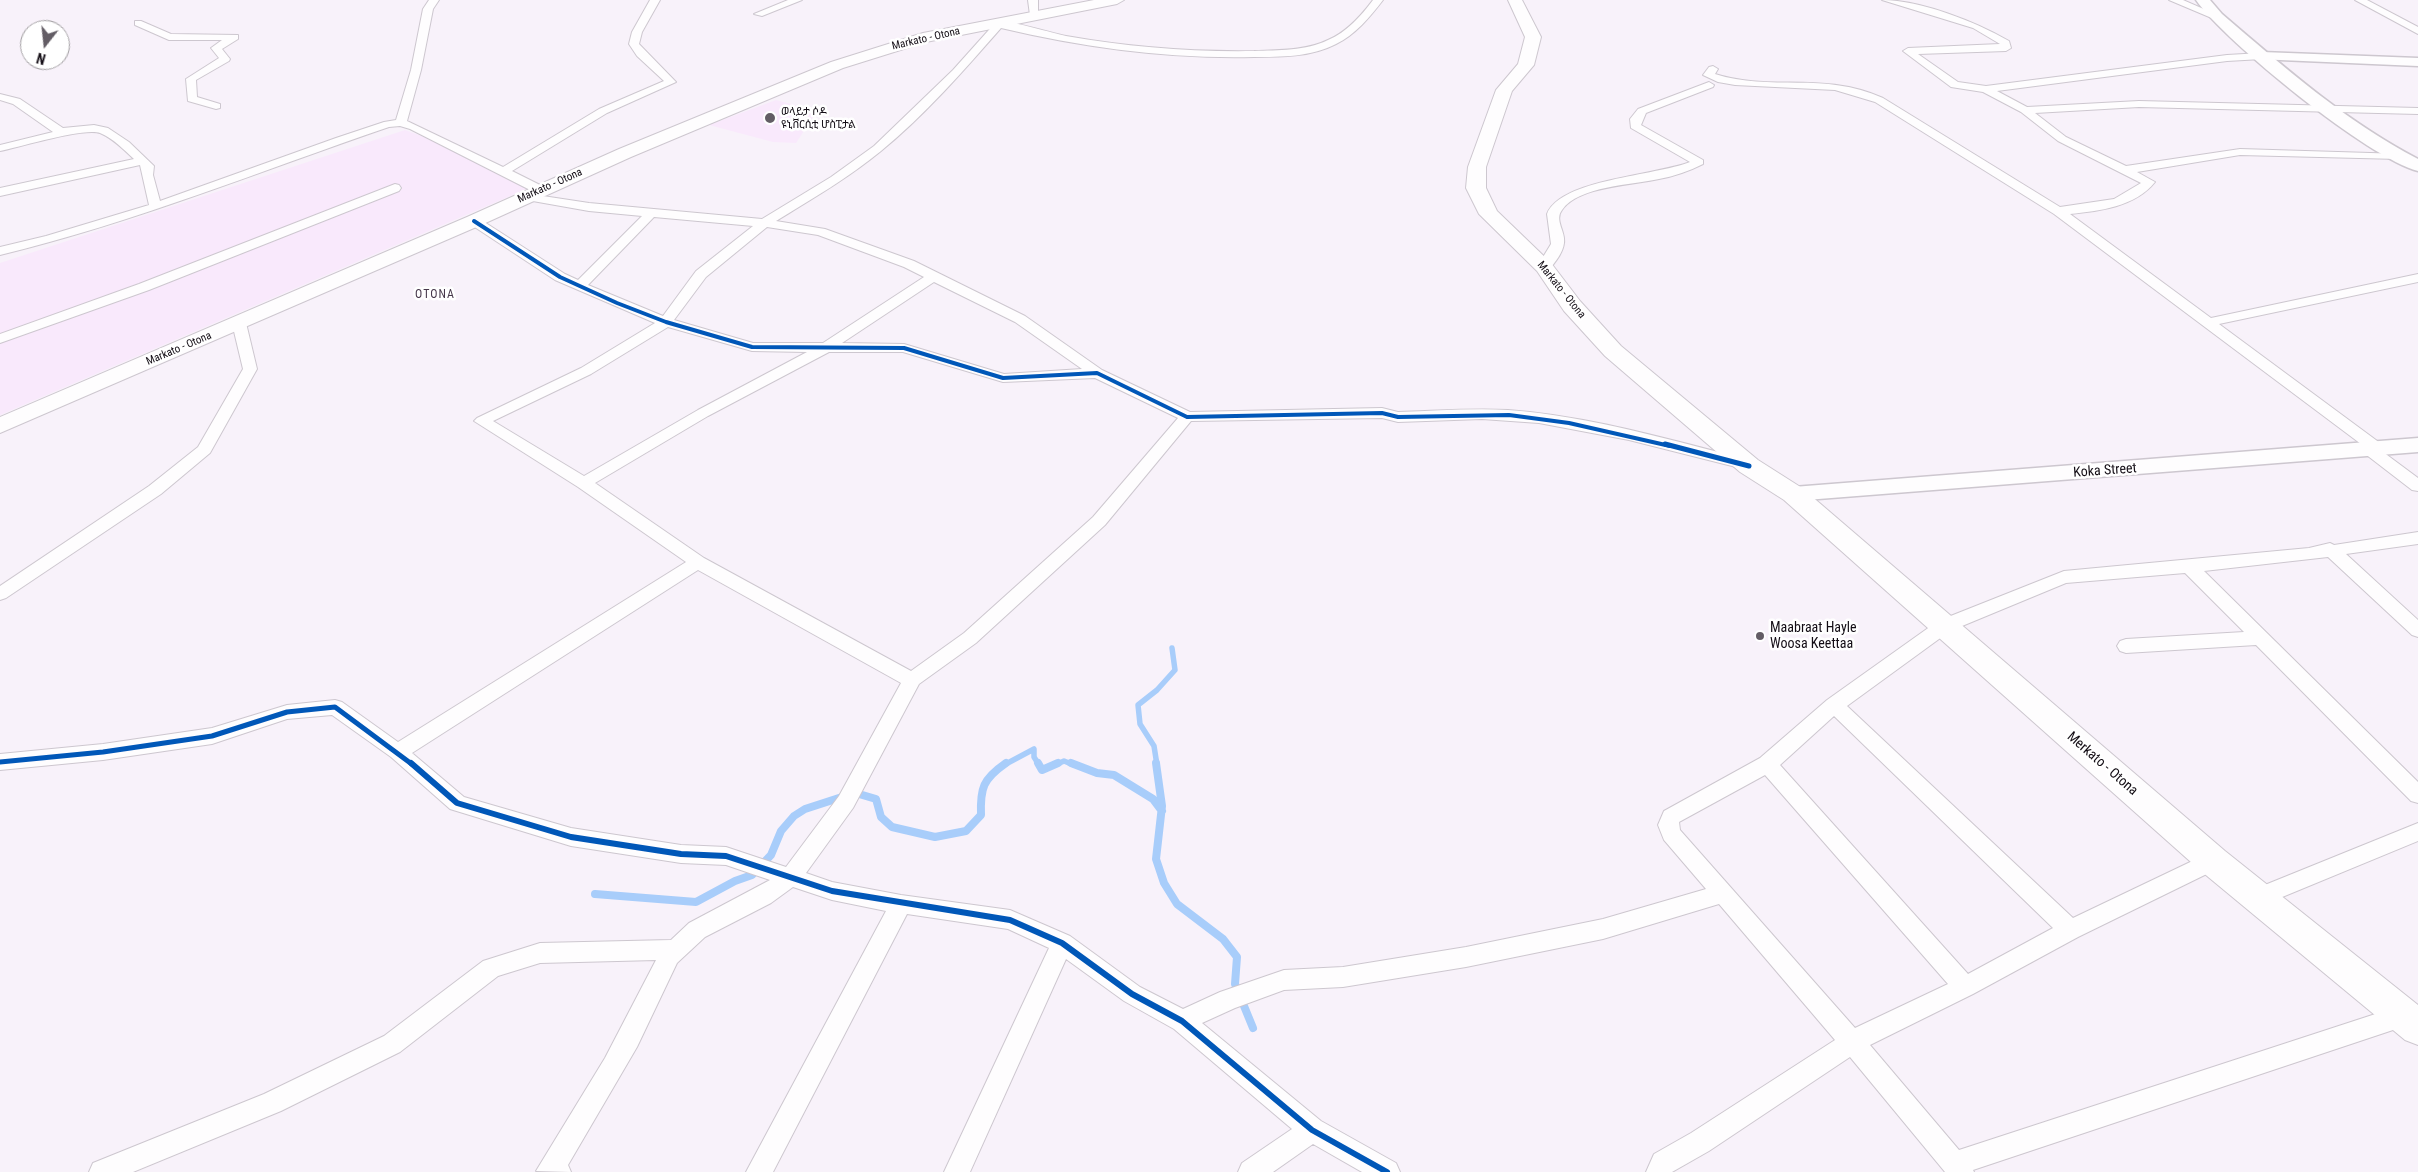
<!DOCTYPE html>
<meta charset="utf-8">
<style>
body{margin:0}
#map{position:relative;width:2418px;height:1172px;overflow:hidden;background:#f8f2fa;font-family:"Roboto Condensed",sans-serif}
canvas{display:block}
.north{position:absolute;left:20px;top:20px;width:50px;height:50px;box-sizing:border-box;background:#fff;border:1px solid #a19ea1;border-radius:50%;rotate:196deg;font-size:14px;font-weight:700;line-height:20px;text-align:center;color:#130d15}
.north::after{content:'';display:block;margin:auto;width:18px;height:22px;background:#635d65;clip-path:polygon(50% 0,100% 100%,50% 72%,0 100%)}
</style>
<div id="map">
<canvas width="2418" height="1172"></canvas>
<div class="north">N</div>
</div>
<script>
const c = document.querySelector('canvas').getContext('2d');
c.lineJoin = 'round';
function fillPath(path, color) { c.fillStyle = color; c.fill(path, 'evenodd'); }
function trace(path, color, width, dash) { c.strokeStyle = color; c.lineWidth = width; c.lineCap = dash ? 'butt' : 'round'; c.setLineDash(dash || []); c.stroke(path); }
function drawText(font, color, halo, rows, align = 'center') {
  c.font = font + ' "Roboto Condensed","Noto Sans Ethiopic",sans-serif'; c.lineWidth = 5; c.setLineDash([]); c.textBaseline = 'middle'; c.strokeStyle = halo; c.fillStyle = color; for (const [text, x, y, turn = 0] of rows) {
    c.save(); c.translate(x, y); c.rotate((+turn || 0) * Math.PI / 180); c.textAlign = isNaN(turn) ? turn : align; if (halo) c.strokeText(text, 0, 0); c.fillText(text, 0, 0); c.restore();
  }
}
fillPath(new Path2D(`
 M776 100 817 111 796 143 773 142 709 125Z
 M405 130 435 141 529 188 0 415V263Z`), '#f9e9fc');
trace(new Path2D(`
 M1004 765 1034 749V757L1039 765
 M1055 765 1064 761 1074 765
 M1157 765 1154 746 1140 724 1138 705 1157 690 1175 670 1172 648`), '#a8cdfa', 5.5);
trace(new Path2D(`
 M1038 763 1042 770 1058 763
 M1071 763 1097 773 1114 775 1153 799 1162 811
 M1156 763 1162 806 1156 859 1164 883 1177 904 1223 939 1237 957 1235 984 1253 1028
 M859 794 876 799 881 817 892 827 935 837 966 831 981 815C980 788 983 779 1006 763
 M595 894 696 902 735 881 752 875 771 855 781 831 794 816 805 809 842 797`), '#a8cdfa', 8);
const minor = new Path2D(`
 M429 0H439L433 9 421 70 407 121 503 167 599 109 664 81 637 56 629 44 632 32 650 0H660L642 32 639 44 676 82 607 113 512 171 544 187 546 190 544 193H536L410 129 400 126 389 127C260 171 133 223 0 255V247L46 236 149 205 140 165 0 196V188L134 159C124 150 113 138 100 133 85 127 19 147 0 151V145L53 132 13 104 0 100V94L20 99 63 128 94 125 108 128 129 142 154 166 153 175 160 201 336 138 384 122 396 120 411 70 423 9Z
 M788 0H802L762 16 754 14Z
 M1028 0H1038V17L1030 15Z
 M1373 0H1383C1370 17 1355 35 1336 44 1311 57 1281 57 1254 57 1168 59 1085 48 1001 28 964 70 925 115 881 151 848 178 812 199 776 221L825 229 914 261 1025 316 1102 370 1190 412 1382 408 1398 412C1435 411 1472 408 1508 410 1591 416 1673 441 1754 461L1756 465 1748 470 1629 440 1539 423 1482 419 1398 422 1382 418 1191 421 1105 525 976 643 919 684 853 808 806 873 832 882 901 895 1010 910 1070 936 1140 987 1183 1009 1220 992 1284 970 1343 967 1466 947 1603 919 1706 889 1664 840 1658 825 1664 811 1760 758 1827 700 1938 621 2064 571 2309 548 2330 543 2334 545 2418 532V544L2346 554 2418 620V637L2412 635 2328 557 2204 571 2418 782V803L2411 801 2256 645 2126 653 2120 651 2117 646 2120 641 2126 639 2244 632 2185 573 2066 583 1950 631 1847 706 2073 918 2205 855 2213 852 2221 855 2224 861 2221 867 2078 937 1973 994 1870 1045 1959 1150 2403 1005 2411 1008 2415 1016 2411 1024 1973 1170 1974 1172H1945L1850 1057 1709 1151 1672 1172H1646L1654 1154 1691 1133 1835 1040 1719 904 1603 939 1466 967 1343 987 1284 990 1235 1008 1202 1023 1321 1121 1396 1163 1400 1172H1362L1313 1144 1273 1172H1238L1242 1163 1292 1129 1174 1029 1124 1001 1066 959 970 1172H944L1049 948 1008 929 907 914 773 1172H746L886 911 832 900 793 887 771 903 705 937 677 963 637 1047 568 1165 571 1172 536 1171 605 1058 656 960 540 963 498 976 400 1052 281 1111 133 1172H89L93 1163 264 1094 384 1036 483 961 540 943 671 940 689 923 770 880 726 865 681 863 571 846 450 809 391 757 332 715 287 719 212 744 103 760 0 770V754L103 744 212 728 287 705 335 700 342 702 398 742 686 562 578 487 474 421 477 418 581 368 655 323 555 280 470 224 468 221 470 218H478L565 274 578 280 642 216 589 211 527 200 521 196 523 193 589 203 762 219 831 177 874 146 953 70 996 22C1007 19 1051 33 1066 36 1128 47 1191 52 1254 51 1278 50 1306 51 1328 40 1347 32 1361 16 1373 0ZM654 217 753 226 696 271 663 316 588 285ZM767 227 818 235 904 267 924 277 823 343H753L674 320 706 277ZM934 282 1015 322 1082 369 1004 374 904 344 842 343ZM668 327 752 351 807 352 698 410 584 476 493 421 591 374ZM829 352H903L1003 382 1095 378 1178 418 1093 517 964 633 911 671 704 558 595 483 708 416ZM698 570 901 683 839 796 786 867 726 847 681 845 571 828 464 797 412 753ZM1834 716 2053 928 1968 974 1780 765ZM1765 775 1948 984 1855 1028 1680 830 1679 822Z
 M1882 0C1921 0 1976 22 2009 41L2011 48 2006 51 1918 54 1958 82 1986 86 2227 55 2262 53 2267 56 2262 59 2227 61 1997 91 2027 107 2139 101 2418 108V114L2139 107 2035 113 2066 137 2126 166 2240 149 2403 154 2405 156 2399 159 2240 155 2137 172 2155 182C2135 207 2099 211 2070 214L2211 318 2418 274V282L2219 324 2384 446 2386 449 2383 452 2418 478V491L2412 490 2364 453 2362 450 2365 447 2054 214 1875 102 1835 90 1735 85 1718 82 1703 75 1709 67 1713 66 1718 69 1715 74C1771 92 1823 71 1883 98L2060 207 2114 199 2141 183 2058 141 2021 112 1983 92 1951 87 1903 51 1908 48 2000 44 1973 28Z
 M2169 0H2183L2222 17 2214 19Z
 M2355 0H2367L2418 27V34Z
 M135 21H141L171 34 238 35V39L222 49 230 59 229 61 196 80 197 97 220 104V108L216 109 188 101 186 79 219 58 211 48 222 40H169L135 25Z
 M1709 82 1714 85 1713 87 1646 113 1641 125 1703 160V164C1689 171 1675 176 1659 179 1633 185 1578 186 1562 210 1554 220 1566 232 1564 243 1563 253 1555 262 1549 270H1539L1537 267 1551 244 1547 214C1561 179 1655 176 1690 162L1631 128 1630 119 1638 109Z
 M395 184 399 185 401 188 399 191 149 290 0 343V334L139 284Z
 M239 319 246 323 257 369 210 453 161 494 6 598 0 600V586L149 486 198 447 243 369 232 323Z
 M2418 823V841L2258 907 2250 905 2247 898 2250 891Z`);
const tertiary = new Path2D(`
 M2262 52 2418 58V66L2257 59 2255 56Z`);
const secondary = new Path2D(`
 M2196 0H2210L2222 14C2284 67 2345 121 2418 159V171C2370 159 2225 42 2196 0Z
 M2418 438V452L1793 501 1785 499 1781 494 1785 489 1793 487Z`);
const primary = new Path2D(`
 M1094 0H1124L1117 4 926 42 843 68 631 157 481 225 0 433V417L467 217 619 149 831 62 923 33Z
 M1508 0H1522L1541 37 1534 65 1512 91 1486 167V188L1497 211 1551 263 1580 301 1621 346 1758 460 1802 488 2225 851 2418 1005V1045L2405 1040 2201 871 1784 500 1740 472 1605 356 1564 311 1537 271 1479 214 1466 188 1468 167 1496 90 1518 64 1525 37Z`);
trace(minor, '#cdc7cf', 2);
trace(tertiary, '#cdc7cf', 3);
trace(secondary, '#cdc7cf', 3);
trace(primary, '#cdc7cf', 2);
fillPath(minor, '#fefdfe');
fillPath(tertiary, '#fefdfe');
fillPath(secondary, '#fefdfe');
fillPath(primary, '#fefdfe');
trace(new Path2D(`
 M474 221 560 277 617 303 666 322 752 347 904 348 1003 378 1097 373 1187 417 1382 413 1398 417 1509 415 1569 423 1670 446`), '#0057b8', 4);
trace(new Path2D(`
 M1665 444 1749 466
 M0 762 103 752 212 736 287 712 335 707 413 765`), '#0057b8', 5);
trace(new Path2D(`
 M411 763 457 803 571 837 681 854 726 856 832 891 1010 920 1062 943 1132 994 1182 1021 1312 1130 1387 1172`), '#0057b8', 6);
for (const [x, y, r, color] of [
 [770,118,6,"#635d65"],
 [1760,636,5,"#635d65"]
]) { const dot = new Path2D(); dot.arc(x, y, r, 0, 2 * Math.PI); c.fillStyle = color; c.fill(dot); trace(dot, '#fff', 2); }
drawText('11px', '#130d15', '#fff', [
 ["Markato - Otona",926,39,-13],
 ["Markato - Otona",550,186,-24],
 ["Markato - Otona",1561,290,51],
 ["Markato - Otona",179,349,-23]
]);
drawText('11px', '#130d15', '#fff', [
 ["ወላይታ ሶዶ",781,112],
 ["ዩኒቨርሲቲ ሆስፒታል",781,125]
], 'left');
c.letterSpacing = '1px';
drawText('12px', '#46374a', '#fff', [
 ["OTONA",435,295]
]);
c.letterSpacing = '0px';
drawText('14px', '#130d15', '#fff', [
 ["Koka Street",2105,471,-4],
 ["Merkato - Otona",2102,764,41]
]);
drawText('14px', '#130d15', '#fff', [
 ["Maabraat Hayle",1770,628],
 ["Woosa Keettaa",1770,644]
], 'left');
</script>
